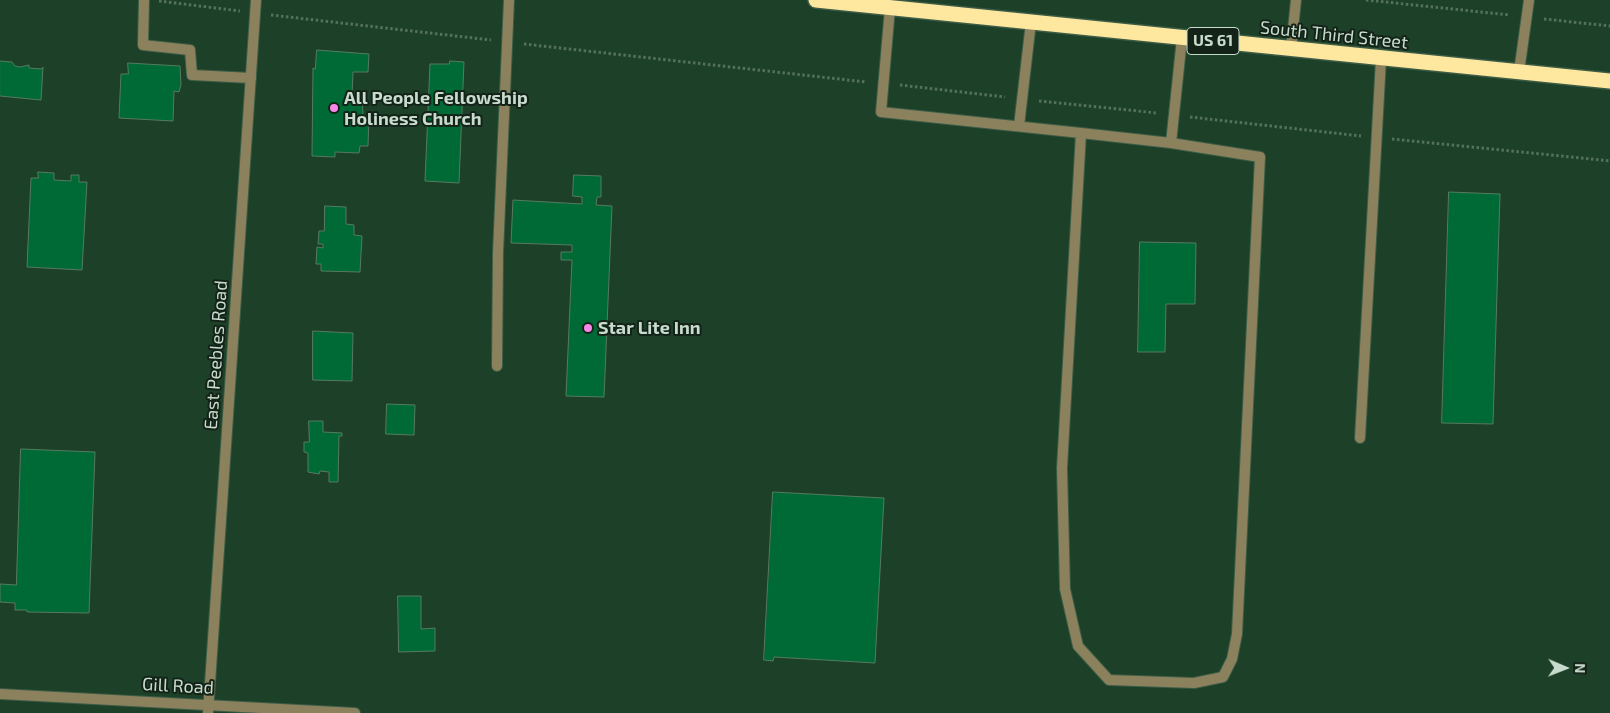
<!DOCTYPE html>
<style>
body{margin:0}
#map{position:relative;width:1610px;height:713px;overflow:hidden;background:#1d4028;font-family:"Exo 2",sans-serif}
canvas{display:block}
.north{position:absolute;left:1540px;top:643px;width:50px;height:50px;-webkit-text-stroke:4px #142318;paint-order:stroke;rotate:91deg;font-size:14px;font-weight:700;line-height:20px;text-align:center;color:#c8dccd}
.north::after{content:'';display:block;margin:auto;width:18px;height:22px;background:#c8dccd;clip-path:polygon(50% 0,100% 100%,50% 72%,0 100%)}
</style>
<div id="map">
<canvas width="1610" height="713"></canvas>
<div class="north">N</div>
</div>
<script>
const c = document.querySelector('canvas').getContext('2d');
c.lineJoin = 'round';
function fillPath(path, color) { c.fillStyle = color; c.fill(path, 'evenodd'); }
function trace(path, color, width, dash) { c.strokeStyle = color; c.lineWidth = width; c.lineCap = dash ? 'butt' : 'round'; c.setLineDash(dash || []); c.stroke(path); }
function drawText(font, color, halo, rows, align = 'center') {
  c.font = font + ' "Exo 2",sans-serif'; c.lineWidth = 4; c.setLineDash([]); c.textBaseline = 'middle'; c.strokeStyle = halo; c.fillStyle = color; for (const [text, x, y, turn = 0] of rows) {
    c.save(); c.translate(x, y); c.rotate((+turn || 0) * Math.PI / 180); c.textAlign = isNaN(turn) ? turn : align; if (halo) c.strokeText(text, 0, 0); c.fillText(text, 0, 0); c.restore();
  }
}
const building = new Path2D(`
 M317 50 369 54 368 72H353L352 95 362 93 363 115 369 116 368 146H360L359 153 335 152V157L312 156 313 68 315 69Z
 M0 61 12 62 15 66 20 67 29 65V68L41 69 43 67 41 100 0 96Z
 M450 61 464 62 459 183 425 181 430 64H449Z
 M128 63 180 66 181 85 179 92 174 91 173 121 119 118 121 74H128Z
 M38 172 54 173V180L71 181V175H79V182H87L82 270 27 267 31 178H38Z
 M574 175 601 176V197H597L596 205 612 206 604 397 566 396 572 260H561V252H572V245L511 243 513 200 582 204V197L573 196Z
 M1449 192 1500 194 1493 424 1442 423Z
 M325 206 346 207V224L354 225V235L362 236 360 272 321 271V264H316L317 247 323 248V244H318L319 231H324Z
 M1140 242 1196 243 1195 304H1166L1165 352H1138Z
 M313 331 353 333 352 381 313 380Z
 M387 404 415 405 414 435 386 434Z
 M309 421H323V432L342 433V436H339L338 482H329V472L320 471 319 474 308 472V453L304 452V442H309Z
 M21 449 95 452 89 613 27 612V610H15V603L0 602V584L16 585Z
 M773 492 884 498 875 663 774 657 773 661 764 660Z
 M398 596H421V629L435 628V651L399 652Z`);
fillPath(building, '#006a36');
trace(building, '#567b60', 1);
const lane = new Path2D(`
 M144 0 143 45 190 50 192 75 251 78
 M890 8 881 112 1081 133
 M1291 49 1296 0
 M1519 72 1529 0
 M1019 126 1031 22
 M1171 143 1081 133 1062 468 1065 589 1078 646 1109 680 1194 683 1223 677 1232 659 1237 634 1260 157 1171 143 1182 38
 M497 366 498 253 509 0
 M1360 438 1381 59`);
const street = new Path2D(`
 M0 694 355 713
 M208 713 256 0`);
const highway = new Path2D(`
 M816 0 1610 81`);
trace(lane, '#3c5c46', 12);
trace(street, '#3c5c46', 12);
trace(highway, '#3c5c46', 18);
trace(new Path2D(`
 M1366 0 1510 15
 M159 1 240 11
 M271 15 491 40
 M1544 19 1610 26
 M524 44 866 82
 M900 85 1005 97
 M1039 101 1157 113
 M1190 117 1361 136
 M1392 139 1610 161`), '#53715c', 3, [2.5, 2.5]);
trace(lane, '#8c815d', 10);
trace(street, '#8c815d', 10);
trace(highway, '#fee79e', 15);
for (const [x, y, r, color] of [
 [334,108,5,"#f987e8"],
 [588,328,5,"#f987e8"]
]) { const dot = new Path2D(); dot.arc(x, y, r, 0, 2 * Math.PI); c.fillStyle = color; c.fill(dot); trace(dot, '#142318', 2); }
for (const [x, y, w] of [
 [1213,41,52]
]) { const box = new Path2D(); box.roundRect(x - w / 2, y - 13.5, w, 27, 4); c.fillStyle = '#142318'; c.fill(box); trace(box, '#c8dccd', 1); }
drawText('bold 16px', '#c8dccd', null, [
 ["US 61",1213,41]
]);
drawText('18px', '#c8dccd', '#142318', [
 ["South Third Street",1334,35,6],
 ["East Peebles Road",216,355,-86],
 ["Gill Road",178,686,3]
]);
drawText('bold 18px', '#c8dccd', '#142318', [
 ["All People Fellowship",344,98],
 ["Holiness Church",344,119],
 ["Star Lite Inn",598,328]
], 'left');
</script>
